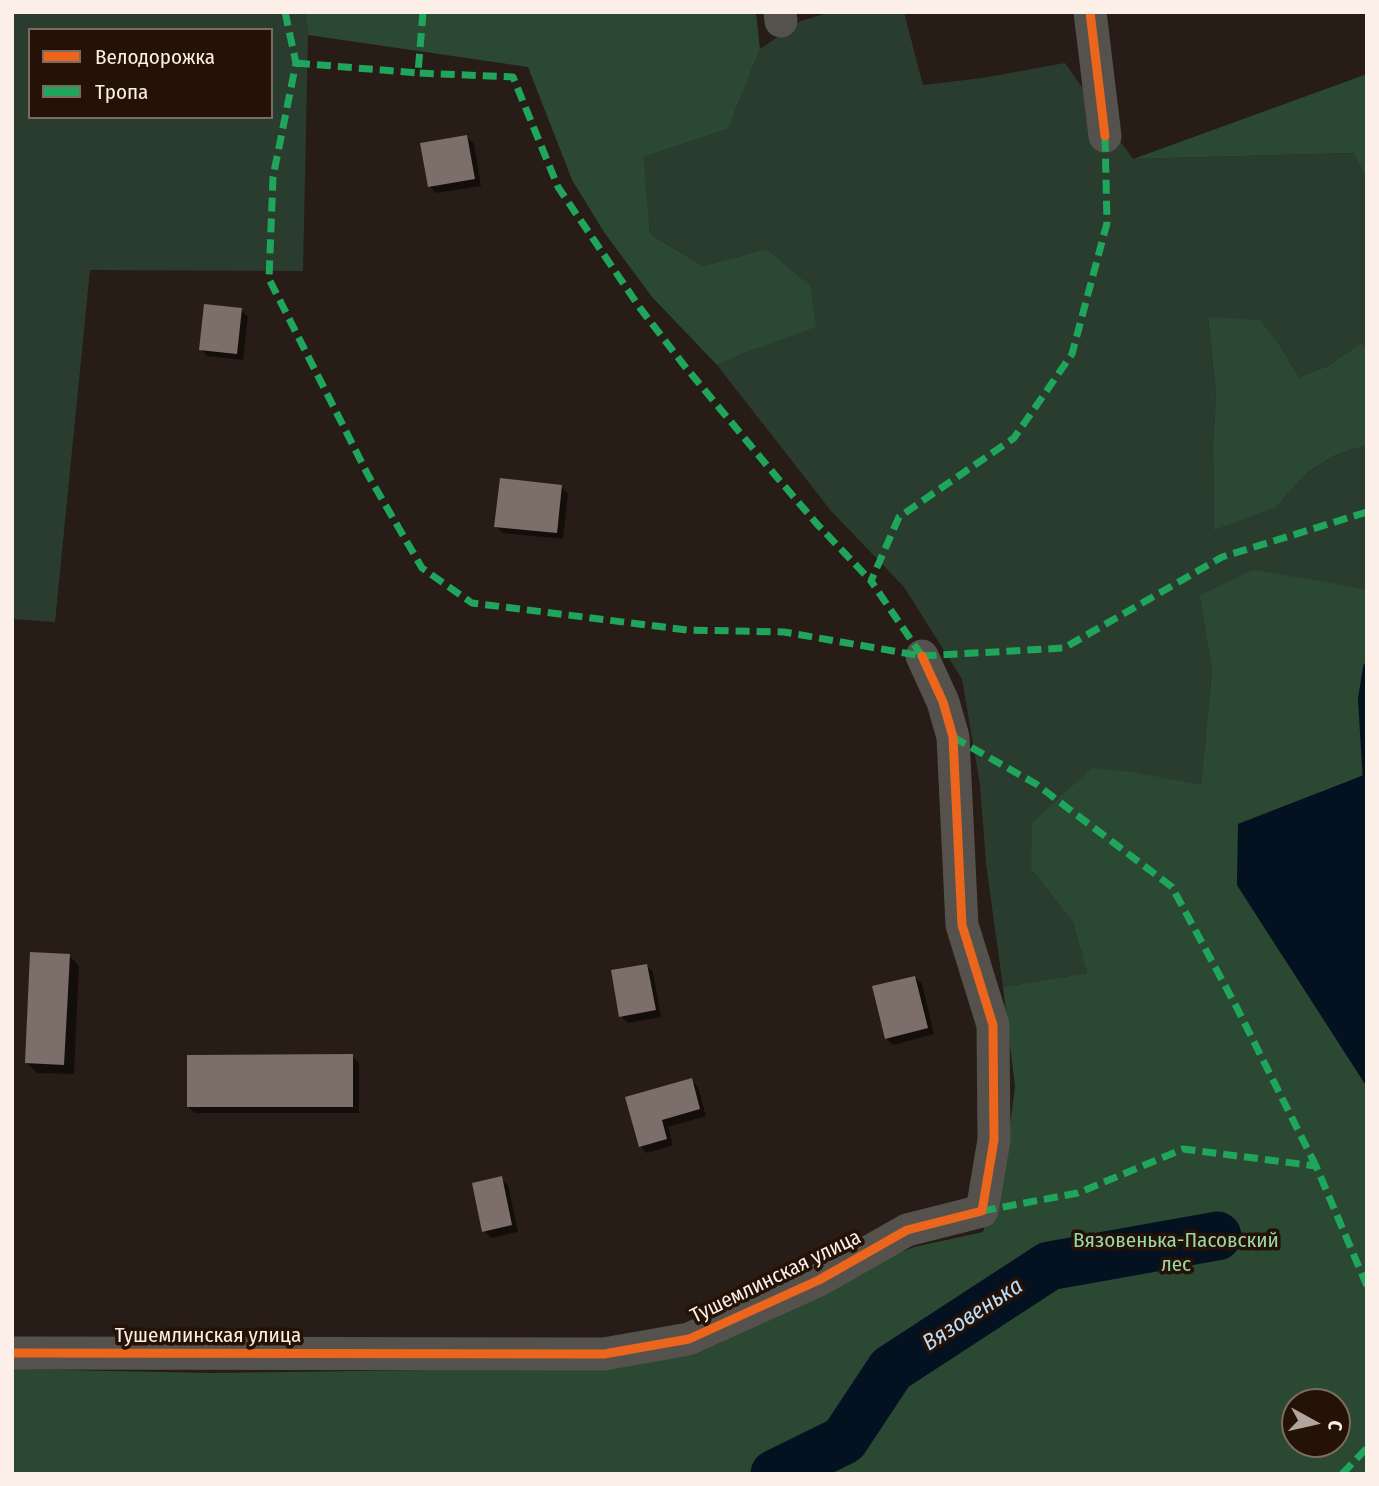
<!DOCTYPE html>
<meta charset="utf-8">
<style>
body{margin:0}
#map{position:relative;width:1379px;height:1486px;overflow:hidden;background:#271c16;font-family:"Fira Sans Condensed",sans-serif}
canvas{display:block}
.frame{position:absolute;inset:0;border:14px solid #fcefe7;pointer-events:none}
.legend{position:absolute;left:28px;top:28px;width:245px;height:91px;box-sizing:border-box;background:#241206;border:2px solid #7a6a60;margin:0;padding:9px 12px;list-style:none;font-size:21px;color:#fcefe7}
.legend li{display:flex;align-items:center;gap:14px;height:35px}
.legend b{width:35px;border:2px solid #7a6a60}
.north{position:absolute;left:1281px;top:1388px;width:70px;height:70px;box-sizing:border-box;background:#241206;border:2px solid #7a6a60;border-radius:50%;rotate:98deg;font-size:19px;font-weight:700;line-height:28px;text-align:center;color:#fcefe7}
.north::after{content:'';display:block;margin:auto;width:24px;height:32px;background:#b1a59e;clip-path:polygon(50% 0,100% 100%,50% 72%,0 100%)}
</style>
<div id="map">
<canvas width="1379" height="1486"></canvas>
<div class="frame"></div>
<ul class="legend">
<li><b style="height:9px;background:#eb651d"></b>Велодорожка</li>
<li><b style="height:9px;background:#20a55d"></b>Тропа</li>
</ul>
<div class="north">С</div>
</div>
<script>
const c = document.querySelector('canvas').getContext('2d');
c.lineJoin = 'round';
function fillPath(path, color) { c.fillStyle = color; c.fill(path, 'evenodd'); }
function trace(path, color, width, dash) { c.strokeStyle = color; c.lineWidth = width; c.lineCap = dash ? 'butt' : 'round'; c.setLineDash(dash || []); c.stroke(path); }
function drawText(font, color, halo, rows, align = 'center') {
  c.font = font + ' "Fira Sans Condensed",sans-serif'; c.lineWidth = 7; c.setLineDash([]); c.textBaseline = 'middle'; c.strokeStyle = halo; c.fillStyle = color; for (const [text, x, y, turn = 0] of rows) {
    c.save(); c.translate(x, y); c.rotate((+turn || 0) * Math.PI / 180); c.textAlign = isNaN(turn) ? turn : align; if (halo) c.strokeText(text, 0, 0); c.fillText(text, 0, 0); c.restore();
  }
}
fillPath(new Path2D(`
 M12 12H305L308 35 303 271 90 270 55 622 12 619ZM30 30H271V117H30Z
 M830 12H904L923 85 982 78 1065 63 1133 159 1355 153 1367 179V347L1361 343 1328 366 1299 377 1280 346 1208 318 1216 396 1213 446 1214 529 1275 508 1307 473 1333 456 1367 445V589L1336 584 1201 595 1212 671 1201 786 1140 773 1031 869 1073 922 1087 973 1003 987 986 864 980 785 962 679 904 587 831 511 717 365 755 349 766 249 703 266 650 234 644 157 728 129 760 49 801 21Z`), '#2a3c2d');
fillPath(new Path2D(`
 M305 12H756L760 49 728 129 644 157 650 234 703 266 766 249 810 286 816 327 755 349 717 365 652 297 604 232 572 180 528 67 308 35Z
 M1367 74V179L1354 153 1133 159Z
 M1208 317 1260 320 1280 346 1299 377 1328 366 1361 343 1367 347V445L1333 456 1307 473 1275 508 1214 530 1213 446 1216 396Z
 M1253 570 1367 589V774L1239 824 1237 885 1367 1087V1474H12V1369L212 1373 497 1369 694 1355 805 1304 879 1261 914 1247 983 1232 1008 1141 1015 1087 1003 987 1087 973 1073 922 1031 869 1032 823 1092 768 1140 773 1201 785 1212 671 1200 595ZM1295 1402H1337V1444H1295Z`), '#2a4832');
fillPath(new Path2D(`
 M1367 774V1087L1237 885 1238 824Z`), '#041121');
fillPath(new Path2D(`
 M467 137 474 144 481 186 436 193 429 186Z
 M241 310 248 317 243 360 207 356 201 349Z
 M561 487 568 494 563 539 503 533 496 526Z
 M69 955 79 966 74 1074 37 1073 26 1062Z
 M646 965 653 972 661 1017 628 1023 621 1016Z
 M915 977 922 984 934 1034 893 1045 886 1038Z
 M352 1056 359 1063V1113H195L188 1107Z
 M691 1080 698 1087 706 1116 668 1127 673 1145 647 1153 640 1146Z
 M501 1178 508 1185 518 1232 491 1238 484 1231Z`), '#0007');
trace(new Path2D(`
 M1367 667 1362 699 1367 782`), '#041121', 8);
trace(new Path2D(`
 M775 1474 844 1440 891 1369 1049 1266 1217 1236`), '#041121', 49);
fillPath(new Path2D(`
 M467 135 475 179 428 187 420 143Z
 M204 304 242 308 237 354 199 350Z
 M500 478 562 485 557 533 494 527Z
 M30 952 70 954 64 1065 25 1063Z
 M647 964 656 1010 619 1017 611 970Z
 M915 976 928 1028 885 1039 872 986Z
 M353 1054V1107H187V1055Z
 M692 1078 700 1109 662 1120 667 1139 639 1147 625 1097Z
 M502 1176 512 1225 482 1232 472 1183Z`), '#7c6e68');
trace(new Path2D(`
 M780 12 781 21
 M1090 12 1105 136
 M12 1353 604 1354 689 1339 819 1280 907 1230 982 1211 994 1140 993 1025 962 925 953 737 943 702 922 656`), '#55514d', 33);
trace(new Path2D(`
 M285 12 296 63 273 177 269 279 368 475 422 568 472 603 687 630 784 632 922 656 1064 648 1222 557 1367 512
 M423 12 418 73 513 77 558 187 640 308 683 364 775 475 817 524 871 581
 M296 63 418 73
 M922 656 871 581 899 517 1014 438 1072 354 1107 223 1105 136
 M953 737 1036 784 1172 887 1236 1006 1316 1166
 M982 1211 1078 1193 1183 1149 1316 1166 1367 1286
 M1342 1474 1367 1448`), '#20a55d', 7, [14, 7]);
trace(new Path2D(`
 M1090 12 1105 136
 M12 1353 604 1354 689 1339 819 1280 907 1230 982 1211 994 1140 993 1025 962 925 953 737 943 702 922 656`), '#eb651d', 9);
drawText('21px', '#99d7aa', '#241206', [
 ["Вязовенька-Пасовский",1176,1241],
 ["лес",1176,1265]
]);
drawText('21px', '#fcefe7', '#241206', [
 ["Тушемлинская улица",776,1277,-26],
 ["Тушемлинская улица",208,1336]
]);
drawText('italic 23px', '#bcddfa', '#241206', [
 ["Вязовенька",973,1315,-33]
]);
</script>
